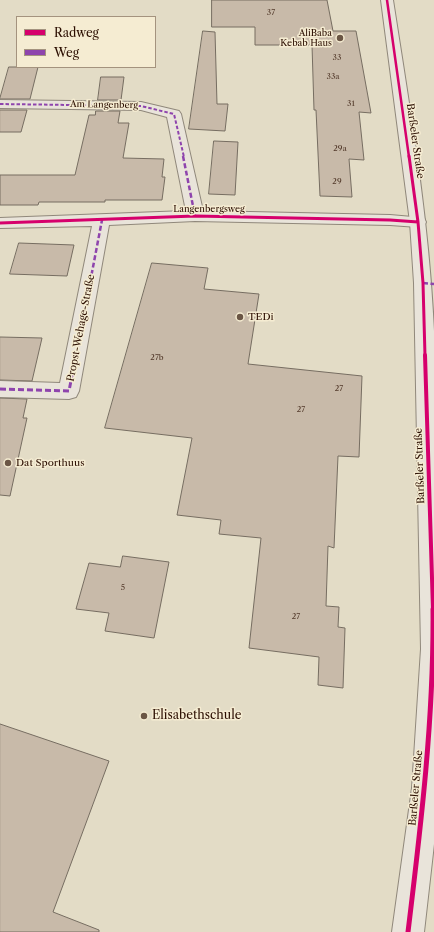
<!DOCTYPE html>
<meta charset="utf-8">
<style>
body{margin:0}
#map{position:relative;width:434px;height:932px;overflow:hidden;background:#e3dcc6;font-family:"Libre Caslon Text",serif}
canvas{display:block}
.legend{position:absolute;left:16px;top:16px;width:140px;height:52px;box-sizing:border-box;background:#f5ecd2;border:1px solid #a4937e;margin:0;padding:5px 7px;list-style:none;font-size:12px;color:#2b0e00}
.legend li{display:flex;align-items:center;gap:8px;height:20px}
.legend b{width:20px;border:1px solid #a4937e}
</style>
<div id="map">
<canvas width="434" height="932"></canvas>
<ul class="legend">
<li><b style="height:5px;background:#d6006c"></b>Radweg</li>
<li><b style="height:5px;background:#8e44ad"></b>Weg</li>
</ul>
</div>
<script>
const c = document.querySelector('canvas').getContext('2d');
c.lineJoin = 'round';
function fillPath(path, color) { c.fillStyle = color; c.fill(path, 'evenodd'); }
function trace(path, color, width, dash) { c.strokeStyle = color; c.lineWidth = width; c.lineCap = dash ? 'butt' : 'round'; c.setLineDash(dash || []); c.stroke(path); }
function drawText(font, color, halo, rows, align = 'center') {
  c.font = font + ' "Libre Caslon Text",serif'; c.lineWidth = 3; c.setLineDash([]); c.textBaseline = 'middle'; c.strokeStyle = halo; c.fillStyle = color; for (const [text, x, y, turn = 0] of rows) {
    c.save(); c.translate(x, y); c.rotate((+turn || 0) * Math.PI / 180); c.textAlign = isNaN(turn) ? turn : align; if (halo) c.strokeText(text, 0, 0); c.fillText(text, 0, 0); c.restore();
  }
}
const building = new Path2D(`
 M212 0H327L333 31H356L371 113 359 112 364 160 349 159 352 197 320 196 316 110H314L312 45H255V27H212Z
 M203 31 215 32 217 104H228L225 131 189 129Z
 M9 67H38L30 99H0Z
 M101 77H124L121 100H98Z
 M0 110H27L21 132H0Z
 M96 111H120L118 123H129L123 158 164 159 162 177H165L162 200H105V202H39L38 205H0V175H75L89 115H95Z
 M214 141 238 142 235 195 209 194Z
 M19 243 74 245 67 276 10 274Z
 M152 263 208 268 204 289 259 294 248 364 362 376 359 457 338 456 334 548 328 546 326 606 339 607 338 627 345 628 343 688 318 685 319 657 249 648 261 538 219 534 221 520 177 515 192 438 105 428Z
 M0 337 42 338 32 381 0 380Z
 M0 398 27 399 23 418H27L10 496 0 495Z
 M123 556 169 562 154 638 105 631 109 613 76 609 89 563 120 567Z
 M0 724 109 761 53 912 99 930V932H0Z`);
fillPath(building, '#c8baa9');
trace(building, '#766d61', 1);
const minor = new Path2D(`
 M0 100 141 102 179 111 181 114 203 211 390 215 424 218 426 222 424 226 418 227 390 225 195 221 109 225 79 391 76 397 69 399 0 397V381L60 383 92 226 0 228V218L186 211 167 117 141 110 0 108Z`);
const tertiary = new Path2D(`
 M381 0H393C410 110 429 219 434 331V844L424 932H392L412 788 421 649 414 283 410 222Z`);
trace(minor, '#90887b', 2);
trace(tertiary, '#90887b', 2);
fillPath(minor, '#e9e4da');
fillPath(tertiary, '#e9e4da');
trace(new Path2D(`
 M0 104 141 106 174 114 184 157`), '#8e44ad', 2, [3.5, 2]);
trace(new Path2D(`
 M183 156 195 216
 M423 283 434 284
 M76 356 102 220`), '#8e44ad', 2.5, [5, 2.5]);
trace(new Path2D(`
 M0 389 69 391 76 355`), '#8e44ad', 3, [6, 3]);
trace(new Path2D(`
 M387 0 409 157`), '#d6006c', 2.5);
trace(new Path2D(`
 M409 156 418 222 423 283 425 356
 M0 223 195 216 390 220 418 222`), '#d6006c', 3);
trace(new Path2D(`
 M425 355 433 610`), '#d6006c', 4);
trace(new Path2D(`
 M408 932C421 825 434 717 433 609`), '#d6006c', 5);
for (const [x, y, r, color] of [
 [340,38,4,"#6b5645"],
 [240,317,4,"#6b5645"],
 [8,463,4,"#6b5645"],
 [144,716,4,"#6b5645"]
]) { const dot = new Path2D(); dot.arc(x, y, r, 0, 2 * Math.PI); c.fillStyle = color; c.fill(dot); trace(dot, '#f5ecd2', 1.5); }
drawText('8px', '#52392a', null, [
 ["37",271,13],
 ["33",337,58],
 ["33a",333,77],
 ["31",351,104],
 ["29a",340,149],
 ["29",337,182],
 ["27b",157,358],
 ["27",339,389],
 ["27",301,410],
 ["5",123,588],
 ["27",296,617]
]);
drawText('9px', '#2b0e00', '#f5ecd2', [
 ["AliBaba",332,33],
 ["Kebab Haus",332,43]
], 'right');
drawText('9px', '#2b0e00', '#f5ecd2', [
 ["Am Langenberg",104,105,1],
 ["Langenbergsweg",209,209]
]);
drawText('10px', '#2b0e00', '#f5ecd2', [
 ["Barßeler Straße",415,141,82],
 ["Propst-Wehage-Straße",81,328,-79],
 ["Barßeler Straße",420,466,-92],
 ["Barßeler Straße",416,788,-85]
]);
drawText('10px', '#2b0e00', '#f5ecd2', [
 ["TEDi",248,317],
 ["Dat Sporthuus",16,463]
], 'left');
drawText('12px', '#2b0e00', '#f5ecd2', [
 ["Elisabethschule",152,716]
], 'left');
</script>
